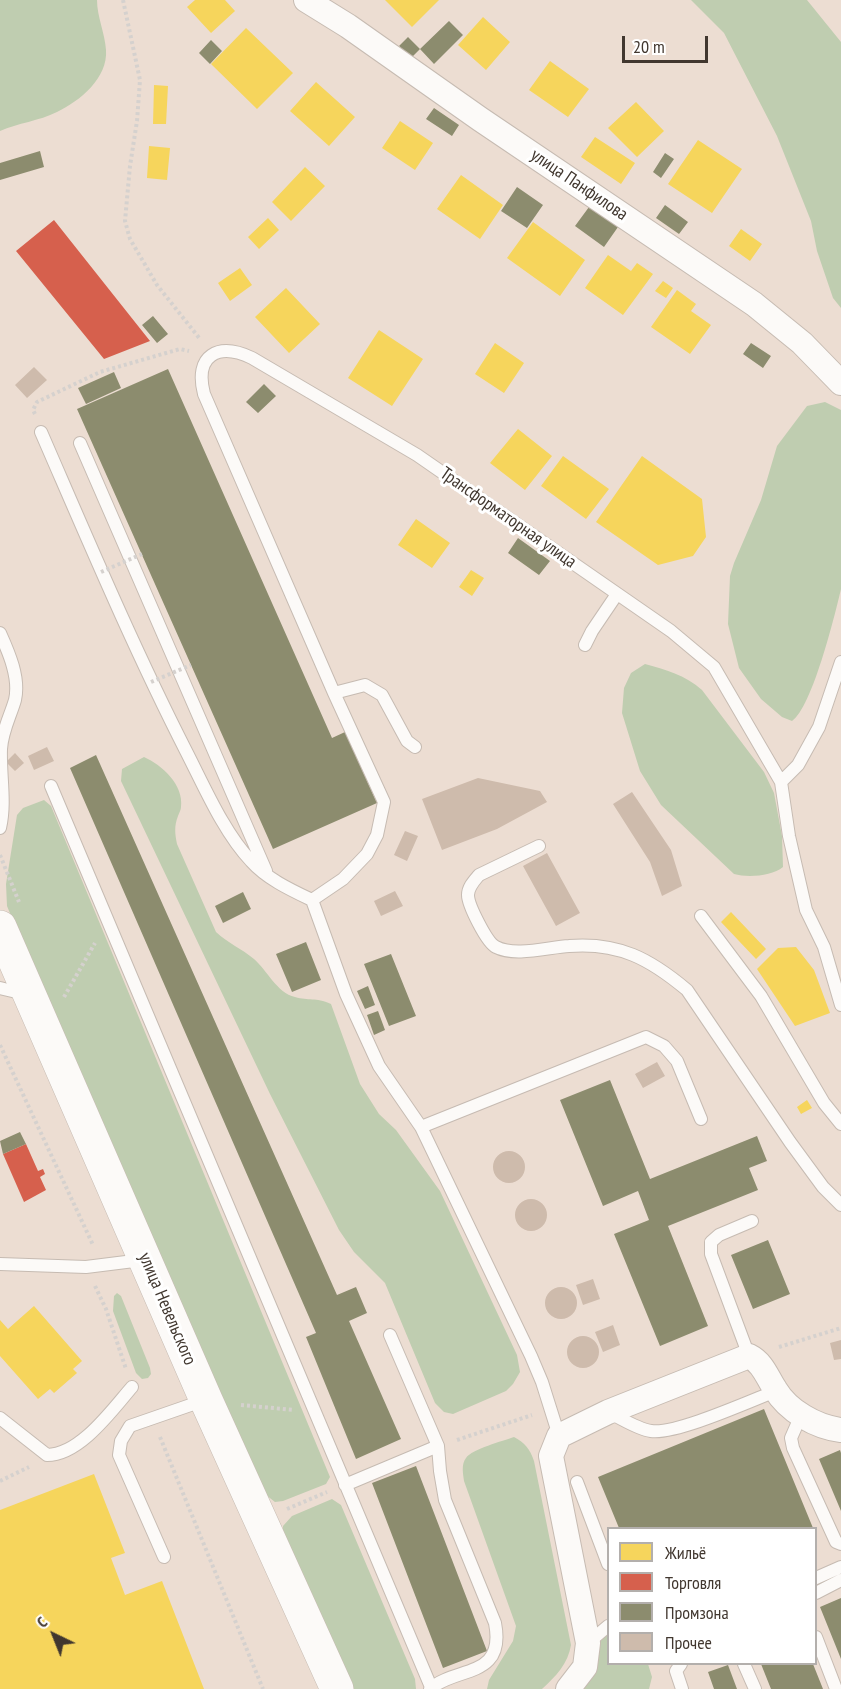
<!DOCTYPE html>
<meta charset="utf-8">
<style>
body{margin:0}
#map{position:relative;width:841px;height:1689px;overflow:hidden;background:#ecddd2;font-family:"PT Sans Narrow",sans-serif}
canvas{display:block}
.legend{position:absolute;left:607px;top:1527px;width:210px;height:138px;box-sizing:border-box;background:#fff;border:2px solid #b3afac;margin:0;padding:8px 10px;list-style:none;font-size:18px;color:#41372f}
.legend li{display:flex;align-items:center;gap:12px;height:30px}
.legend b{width:30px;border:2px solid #b3afac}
.north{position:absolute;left:24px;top:1605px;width:60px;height:60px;-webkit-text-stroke:4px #fff;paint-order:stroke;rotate:317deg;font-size:16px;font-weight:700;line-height:24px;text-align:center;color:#41372f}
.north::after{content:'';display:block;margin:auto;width:21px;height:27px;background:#41372f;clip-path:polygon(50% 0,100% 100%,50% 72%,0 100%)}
.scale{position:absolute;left:622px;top:36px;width:86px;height:27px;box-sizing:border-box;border:3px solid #41372f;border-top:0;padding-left:8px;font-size:18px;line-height:21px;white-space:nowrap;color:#41372f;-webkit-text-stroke:4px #fff;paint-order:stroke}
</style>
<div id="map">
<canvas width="841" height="1689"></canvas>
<ul class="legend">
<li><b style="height:16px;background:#f6d55c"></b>Жильё</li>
<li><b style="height:16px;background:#d6604d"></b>Торговля</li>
<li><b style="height:16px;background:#8c8c6e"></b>Промзона</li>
<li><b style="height:16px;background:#cebbac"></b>Прочее</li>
</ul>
<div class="north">С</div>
<div class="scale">20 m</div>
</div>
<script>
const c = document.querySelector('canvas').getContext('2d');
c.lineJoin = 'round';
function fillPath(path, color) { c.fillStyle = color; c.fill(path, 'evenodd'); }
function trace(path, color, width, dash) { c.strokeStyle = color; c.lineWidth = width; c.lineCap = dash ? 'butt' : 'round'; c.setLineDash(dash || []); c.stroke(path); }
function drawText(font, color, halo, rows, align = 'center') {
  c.font = font + ' "PT Sans Narrow",sans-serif'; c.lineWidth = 6; c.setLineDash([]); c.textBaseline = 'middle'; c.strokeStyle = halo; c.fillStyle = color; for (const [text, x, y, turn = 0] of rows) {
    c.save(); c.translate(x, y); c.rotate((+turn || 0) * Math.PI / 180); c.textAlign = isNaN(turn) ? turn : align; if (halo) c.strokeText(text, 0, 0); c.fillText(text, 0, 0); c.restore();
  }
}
fillPath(new Path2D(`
 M0 0H97C97 17 105 33 106 50 108 78 80 101 57 112 39 121 18 123 0 131Z
 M691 0H807L841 42V308L833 298 817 251 811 221 777 136 724 33Z
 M825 402 841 410V589C835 615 812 708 792 721L782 717 761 699 739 668 728 624 730 576 734 563 761 500 777 446 807 406Z
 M645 664C667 670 685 675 702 690L764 772 774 793 782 836 783 867C772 876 748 878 734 874L661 805 640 771 622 713 624 688 631 673Z
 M144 757C162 765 184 785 181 807 181 810 179 813 178 816 174 826 175 834 177 844L216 932C228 943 242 949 254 959 267 970 277 993 295 997 309 1001 315 997 331 1004L360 1084 379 1114 396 1130 440 1191 517 1355 520 1372 513 1384 506 1391 453 1414 444 1412 435 1403 385 1283 354 1252 339 1230 270 1094 121 781 122 769Z
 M44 800 51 806 330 1477 326 1484 283 1501 275 1502 266 1495 53 1018 7 906 6 884 17 815 23 808Z
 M117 1293 121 1296 150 1368 151 1374 148 1378 142 1379 136 1373 113 1311 114 1296Z
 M514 1437C525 1443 530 1449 534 1461L571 1645C568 1664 556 1676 542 1689H487L489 1680 513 1641 516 1626 464 1481C463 1474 461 1464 466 1458 472 1449 503 1441 514 1437Z
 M332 1499 341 1505 415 1679 416 1689H353L283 1533V1526L292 1516Z
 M608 1634V1664H648L652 1677 649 1689H580L595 1646Z`), '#bfcdb0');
fillPath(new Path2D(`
 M195 0H225L235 11 211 33 187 7Z
 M385 0H439L412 27Z
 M483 17 510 42 486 70 458 45Z
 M246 28 293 73 257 109 211 64Z
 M550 61 589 89 568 117 529 90Z
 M316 82 355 117 329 146 290 111Z
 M154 85 168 86 166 124H153Z
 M636 102 664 131 637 157 608 128Z
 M400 121 433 143 415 170 382 148Z
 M595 137 635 163 621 184 581 157Z
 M698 140 742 169 712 213 668 184Z
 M149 146 170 148 167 180 147 178Z
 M305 167 325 186 291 221 272 202Z
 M461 175 503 205 480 239 437 209Z
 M268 218 279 230 259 249 248 237Z
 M533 222 585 260 560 296 507 258Z
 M741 229 762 244 750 261 729 246Z
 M608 255 631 271 637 263 653 274 623 315 585 288Z
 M240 268 252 285 230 301 218 283Z
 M663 281 673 288 666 298 655 291Z
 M286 288 320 324 289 353 255 317Z
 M677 290 696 304 691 311 711 325 690 354 651 327Z
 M379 330 423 359 392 406 348 378Z
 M495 343 524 363 504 393 475 374Z
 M518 429 552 456 525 490 490 463Z
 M563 456 609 489 586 519 541 486Z
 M642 456 702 499 706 537 693 556 658 565 596 522Z
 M416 519 450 543 432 568 398 545Z
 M471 570 484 578 472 596 459 587Z
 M731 912 766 949 756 959 721 922Z
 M796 947 814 970 830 1013 795 1026 757 969 778 948Z
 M807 1100 812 1108 801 1114 797 1107Z
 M34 1306 82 1361 73 1369 77 1373 54 1393 50 1389 38 1399 0 1356V1320L8 1329Z
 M94 1474 125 1553 111 1558 125 1595 162 1581 204 1689H0V1510Z`), '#f6d55c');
fillPath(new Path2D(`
 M54 220 77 249 150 341 104 359 16 251Z
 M26 1144 38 1171 43 1169 45 1174 40 1177 46 1190 24 1202 3 1154Z`), '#d6604d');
fillPath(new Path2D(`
 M449 21 463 35 434 64 420 49Z
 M408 37 420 49 411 58 399 46Z
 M211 40 222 51 210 64 199 53Z
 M434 108 459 125 452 136 426 119Z
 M40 151 44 167 0 180V163Z
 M665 153 674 159 661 178 653 172Z
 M517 187 543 205 527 228 501 211Z
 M665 205 688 222 679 234 656 218Z
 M589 207 618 227 604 247 575 226Z
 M153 316 168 334 157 343 142 325Z
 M751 343 771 356 763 368 743 354Z
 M168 369 332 738 345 732 377 803 273 849 77 409Z
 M114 372 121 388 86 404 78 388Z
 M264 384 276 396 258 413 246 402Z
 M518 538 550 561 539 575 508 553Z
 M96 755 337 1295 356 1287 367 1313 349 1321 401 1439 356 1459 306 1337 316 1333 70 768Z
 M243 892 251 909 223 923 215 906Z
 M306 942 321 980 292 992 276 954Z
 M391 954 416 1016 389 1026 364 964Z
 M368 986 375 1005 365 1009 357 991Z
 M378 1011 385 1030 374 1035 367 1015Z
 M610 1080 650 1179 757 1136 767 1161 749 1168 758 1190 668 1226 708 1326 660 1346 614 1234 649 1220 638 1191 603 1206 560 1100Z
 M20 1132 26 1144 3 1154 0 1141Z
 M768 1240 790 1294 753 1309 731 1255Z
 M764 1409 813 1528H619L598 1477Z
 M840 1450 841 1453V1511L819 1459Z
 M416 1466 487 1651 443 1668 372 1483Z
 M841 1598V1659L820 1607Z
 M761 1664H813L823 1689H771Z
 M728 1665 737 1689H714L708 1672Z`), '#8c8c6e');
fillPath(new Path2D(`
 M34 367 47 380 27 398 15 385Z
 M47 747 54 761 34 770 28 756Z
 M15 753 24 763 15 771 6 762Z
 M478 778 540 791 547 802 497 829 442 850 422 799Z
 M632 792 671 850 682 886 662 896 650 862 613 804Z
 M405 831 418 836 407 861 394 855Z
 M547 853 580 913 556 926 523 866Z
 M395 891 403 906 381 916 374 901Z
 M657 1062 665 1076 643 1088 635 1074Z
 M493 1167a16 16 0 1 1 32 0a16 16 0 1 1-32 0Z
 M515 1215a16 16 0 1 1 32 0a16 16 0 1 1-32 0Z
 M593 1279 600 1299 583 1305 576 1285Z
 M545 1303a16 16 0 1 1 32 0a16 16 0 1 1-32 0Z
 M613 1325 620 1345 603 1352 595 1332Z
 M567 1352a16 16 0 1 1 32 0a16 16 0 1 1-32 0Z
 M841 1340V1359L834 1360 830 1343Z`), '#cebbac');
const lane = new Path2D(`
 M41 432C88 540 133 647 186 751 204 786 224 833 251 861 267 879 291 890 312 900L346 994 379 1066 421 1127 531 1356 542 1382 559 1436
 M80 443 266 871
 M0 633C9 653 20 678 15 700 10 717 2 731 1 749 0 776 6 802 0 828
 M585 645 592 631 617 594
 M334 693 365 685 382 695 407 741 415 747
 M781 782 798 765 819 727 841 662
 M51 786 431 1687
 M539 846 479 875C474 881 468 887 468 895 468 905 487 943 496 947 515 957 549 947 569 946 619 942 650 959 687 990L790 1142 823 1187 841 1205
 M312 900 343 879 367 854 377 835 384 802 334 693 204 394C194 355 218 342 252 358L417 455 671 631 714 667 781 782 789 836 806 910 824 947 841 1005
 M701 916 761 996 824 1103 841 1124
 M0 988 25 994
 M421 1127 646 1037 664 1046 677 1061 701 1119
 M0 1264 86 1267 142 1260
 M390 1335 438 1446 440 1471 445 1500 495 1623C506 1679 456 1666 430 1689
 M749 1356 711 1254V1242L719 1235 752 1221
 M608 1412C621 1418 637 1429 651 1431 675 1435 750 1401 776 1391
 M801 1415 791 1438 793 1448 836 1542 841 1544
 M0 1418 47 1455C80 1455 112 1410 132 1387
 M577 1482 608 1564
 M345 1485 438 1446
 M164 1557 119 1455 121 1441 130 1426 205 1400
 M816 1578 841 1567
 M816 1593 841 1580
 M816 1637 836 1689
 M588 1643 608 1626
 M681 1664 676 1671 682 1689
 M744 1664 755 1689`);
const street = new Path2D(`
 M306 0 348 26 480 119 754 304 802 343 841 383
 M568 1689 585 1667 588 1643 551 1456 559 1436 608 1412 749 1356C763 1363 767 1377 775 1389 788 1411 816 1427 841 1430`);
const secondary = new Path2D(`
 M0 927 206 1400 337 1689`);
trace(lane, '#c6bbb2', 14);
trace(street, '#c6bbb2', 26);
trace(secondary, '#c6bbb2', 34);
trace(new Path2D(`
 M123 0 140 80 137 121 130 166 125 221 130 239 157 285 200 339
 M35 414 33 410 37 402 100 372 180 349 189 351
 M0 855 19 902
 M64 997 95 943
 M0 1045 93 1245
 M95 1286 106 1309 126 1369
 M779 1347 841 1328
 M241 1405 294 1410
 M160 1437 263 1689
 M457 1440 532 1415
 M0 1481 29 1467
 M287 1509 327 1492`), '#d5d1ce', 4, [3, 3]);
trace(lane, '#fcfaf8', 12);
trace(street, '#fcfaf8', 24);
trace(secondary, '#fcfaf8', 33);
trace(new Path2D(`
 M101 572 142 554
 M151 682 191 665`), '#d5d1ce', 4, [3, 3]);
drawText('18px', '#41372f', '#fff', [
 ["улица Панфилова",579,185,34],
 ["Трансформаторная улица",508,518,35],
 ["улица Невельского",167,1309,67]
]);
</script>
